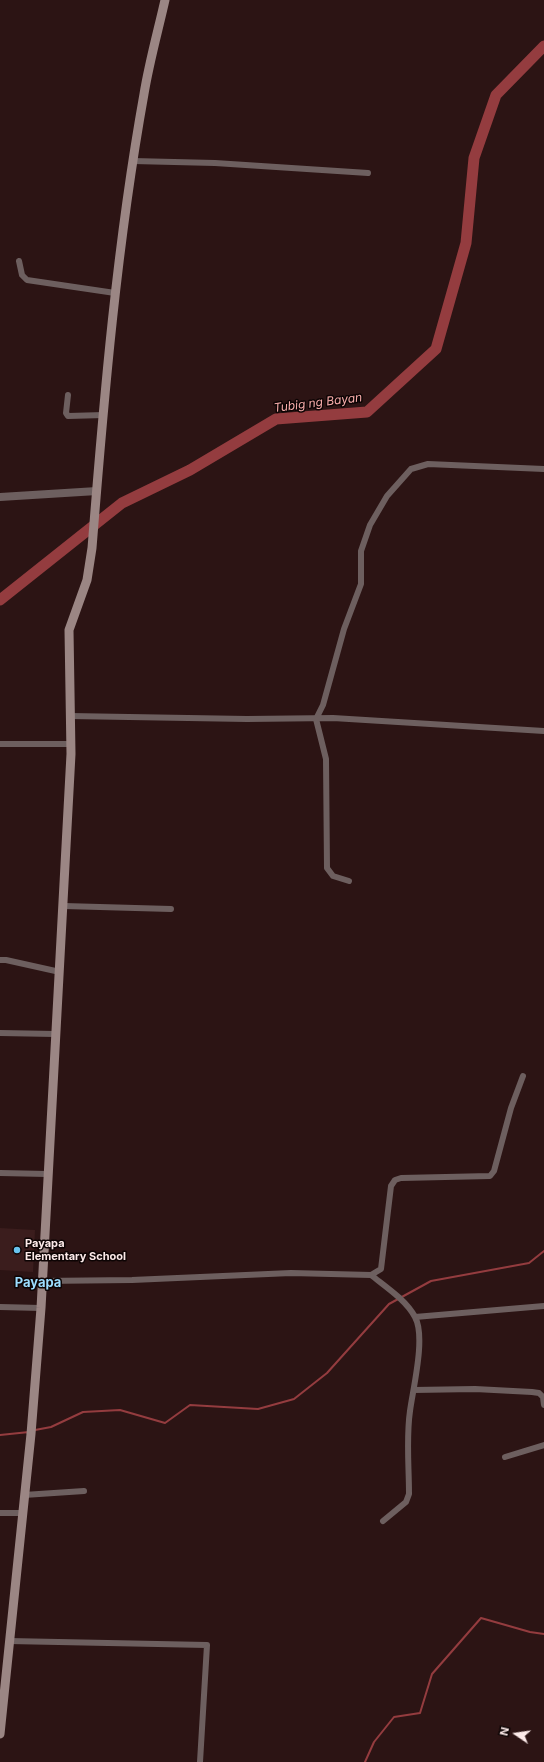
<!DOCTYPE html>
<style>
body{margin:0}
#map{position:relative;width:544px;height:1762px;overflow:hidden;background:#2c1414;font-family:Inter,sans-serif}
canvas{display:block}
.north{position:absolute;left:496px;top:1714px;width:40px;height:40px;-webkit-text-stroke:3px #0d0404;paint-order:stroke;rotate:283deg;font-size:11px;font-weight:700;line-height:16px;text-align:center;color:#fceae9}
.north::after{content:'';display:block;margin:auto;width:14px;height:18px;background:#fceae9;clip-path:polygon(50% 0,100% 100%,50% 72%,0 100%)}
</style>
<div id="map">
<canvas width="544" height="1762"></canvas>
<div class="north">N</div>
</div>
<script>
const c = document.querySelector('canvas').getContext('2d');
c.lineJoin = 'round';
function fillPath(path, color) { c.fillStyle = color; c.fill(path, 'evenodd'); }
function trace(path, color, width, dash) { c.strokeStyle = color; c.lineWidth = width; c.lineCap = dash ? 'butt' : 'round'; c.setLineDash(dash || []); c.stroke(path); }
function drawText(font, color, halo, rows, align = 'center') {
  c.font = font + ' Inter,sans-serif'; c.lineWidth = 3; c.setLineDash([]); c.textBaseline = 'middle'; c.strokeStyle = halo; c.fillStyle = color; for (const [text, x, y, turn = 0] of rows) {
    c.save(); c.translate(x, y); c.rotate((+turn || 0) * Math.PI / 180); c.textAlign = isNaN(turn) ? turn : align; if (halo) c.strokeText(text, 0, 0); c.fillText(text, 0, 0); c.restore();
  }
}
fillPath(new Path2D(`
 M0 1228 35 1230 33 1272 0 1270Z`), '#3b1d1d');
trace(new Path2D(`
 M35 1430 51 1427 83 1412 120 1410 165 1423 190 1405 258 1409 294 1399 327 1373 389 1304 431 1281 529 1263 544 1251
 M0 1435 29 1432
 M365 1762 374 1742 394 1717 420 1713 432 1674 481 1618 530 1632 544 1634`), '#943c3f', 2);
trace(new Path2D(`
 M0 600 122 503 190 470 276 419 367 412 436 349 466 243 474 158 496 95 544 46`), '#943c3f', 11);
trace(new Path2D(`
 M133 161 215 163 368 173
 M19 261 22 275 27 280 115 293
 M68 395 66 413 68 416 104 415
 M70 716 247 719 333 718 544 731
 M0 744H71
 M349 881 333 876 327 868 326 759 316 719 323 705 344 629 361 584V551L370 525 387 496 411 469 428 464 544 469
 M64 906 171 909
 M0 960H6L60 972
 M0 1033 55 1034
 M0 1173 47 1174
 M371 1275C386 1287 406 1300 415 1317 426 1337 413 1388 410 1411 406 1438 409 1466 409 1494L406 1502 383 1521
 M41 1281 132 1280 291 1273 371 1275 381 1269 391 1186 395 1180 401 1178 490 1176 494 1171 511 1108 523 1076
 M0 1307 41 1308
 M415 1317 544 1306
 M414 1390 475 1389 532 1392 539 1393 543 1397 544 1405
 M505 1457 544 1445
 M24 1495 84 1491
 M0 1513H23
 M9 1641 207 1645 200 1762`), '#6d5f5f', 6);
trace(new Path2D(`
 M0 497 97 491`), '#6d5f5f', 8);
trace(new Path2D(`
 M0 1734 31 1434 41 1308 71 754 69 630 87 580 92 548C104 396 117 244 144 94 149 63 158 31 165 0`), '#9b8684', 9);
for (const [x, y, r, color] of [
 [17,1250,4,"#68c4f0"]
]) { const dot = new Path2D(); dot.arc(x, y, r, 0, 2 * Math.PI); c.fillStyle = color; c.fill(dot); trace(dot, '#0d0404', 1.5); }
drawText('bold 11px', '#fceae9', '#0d0404', [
 ["Payapa",25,1244],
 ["Elementary School",25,1257]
], 'left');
drawText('italic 12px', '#f8adab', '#0d0404', [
 ["Tubig ng Bayan",318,403,-7]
]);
drawText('bold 13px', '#9dddff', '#0d0404', [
 ["Payapa",38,1283]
]);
</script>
